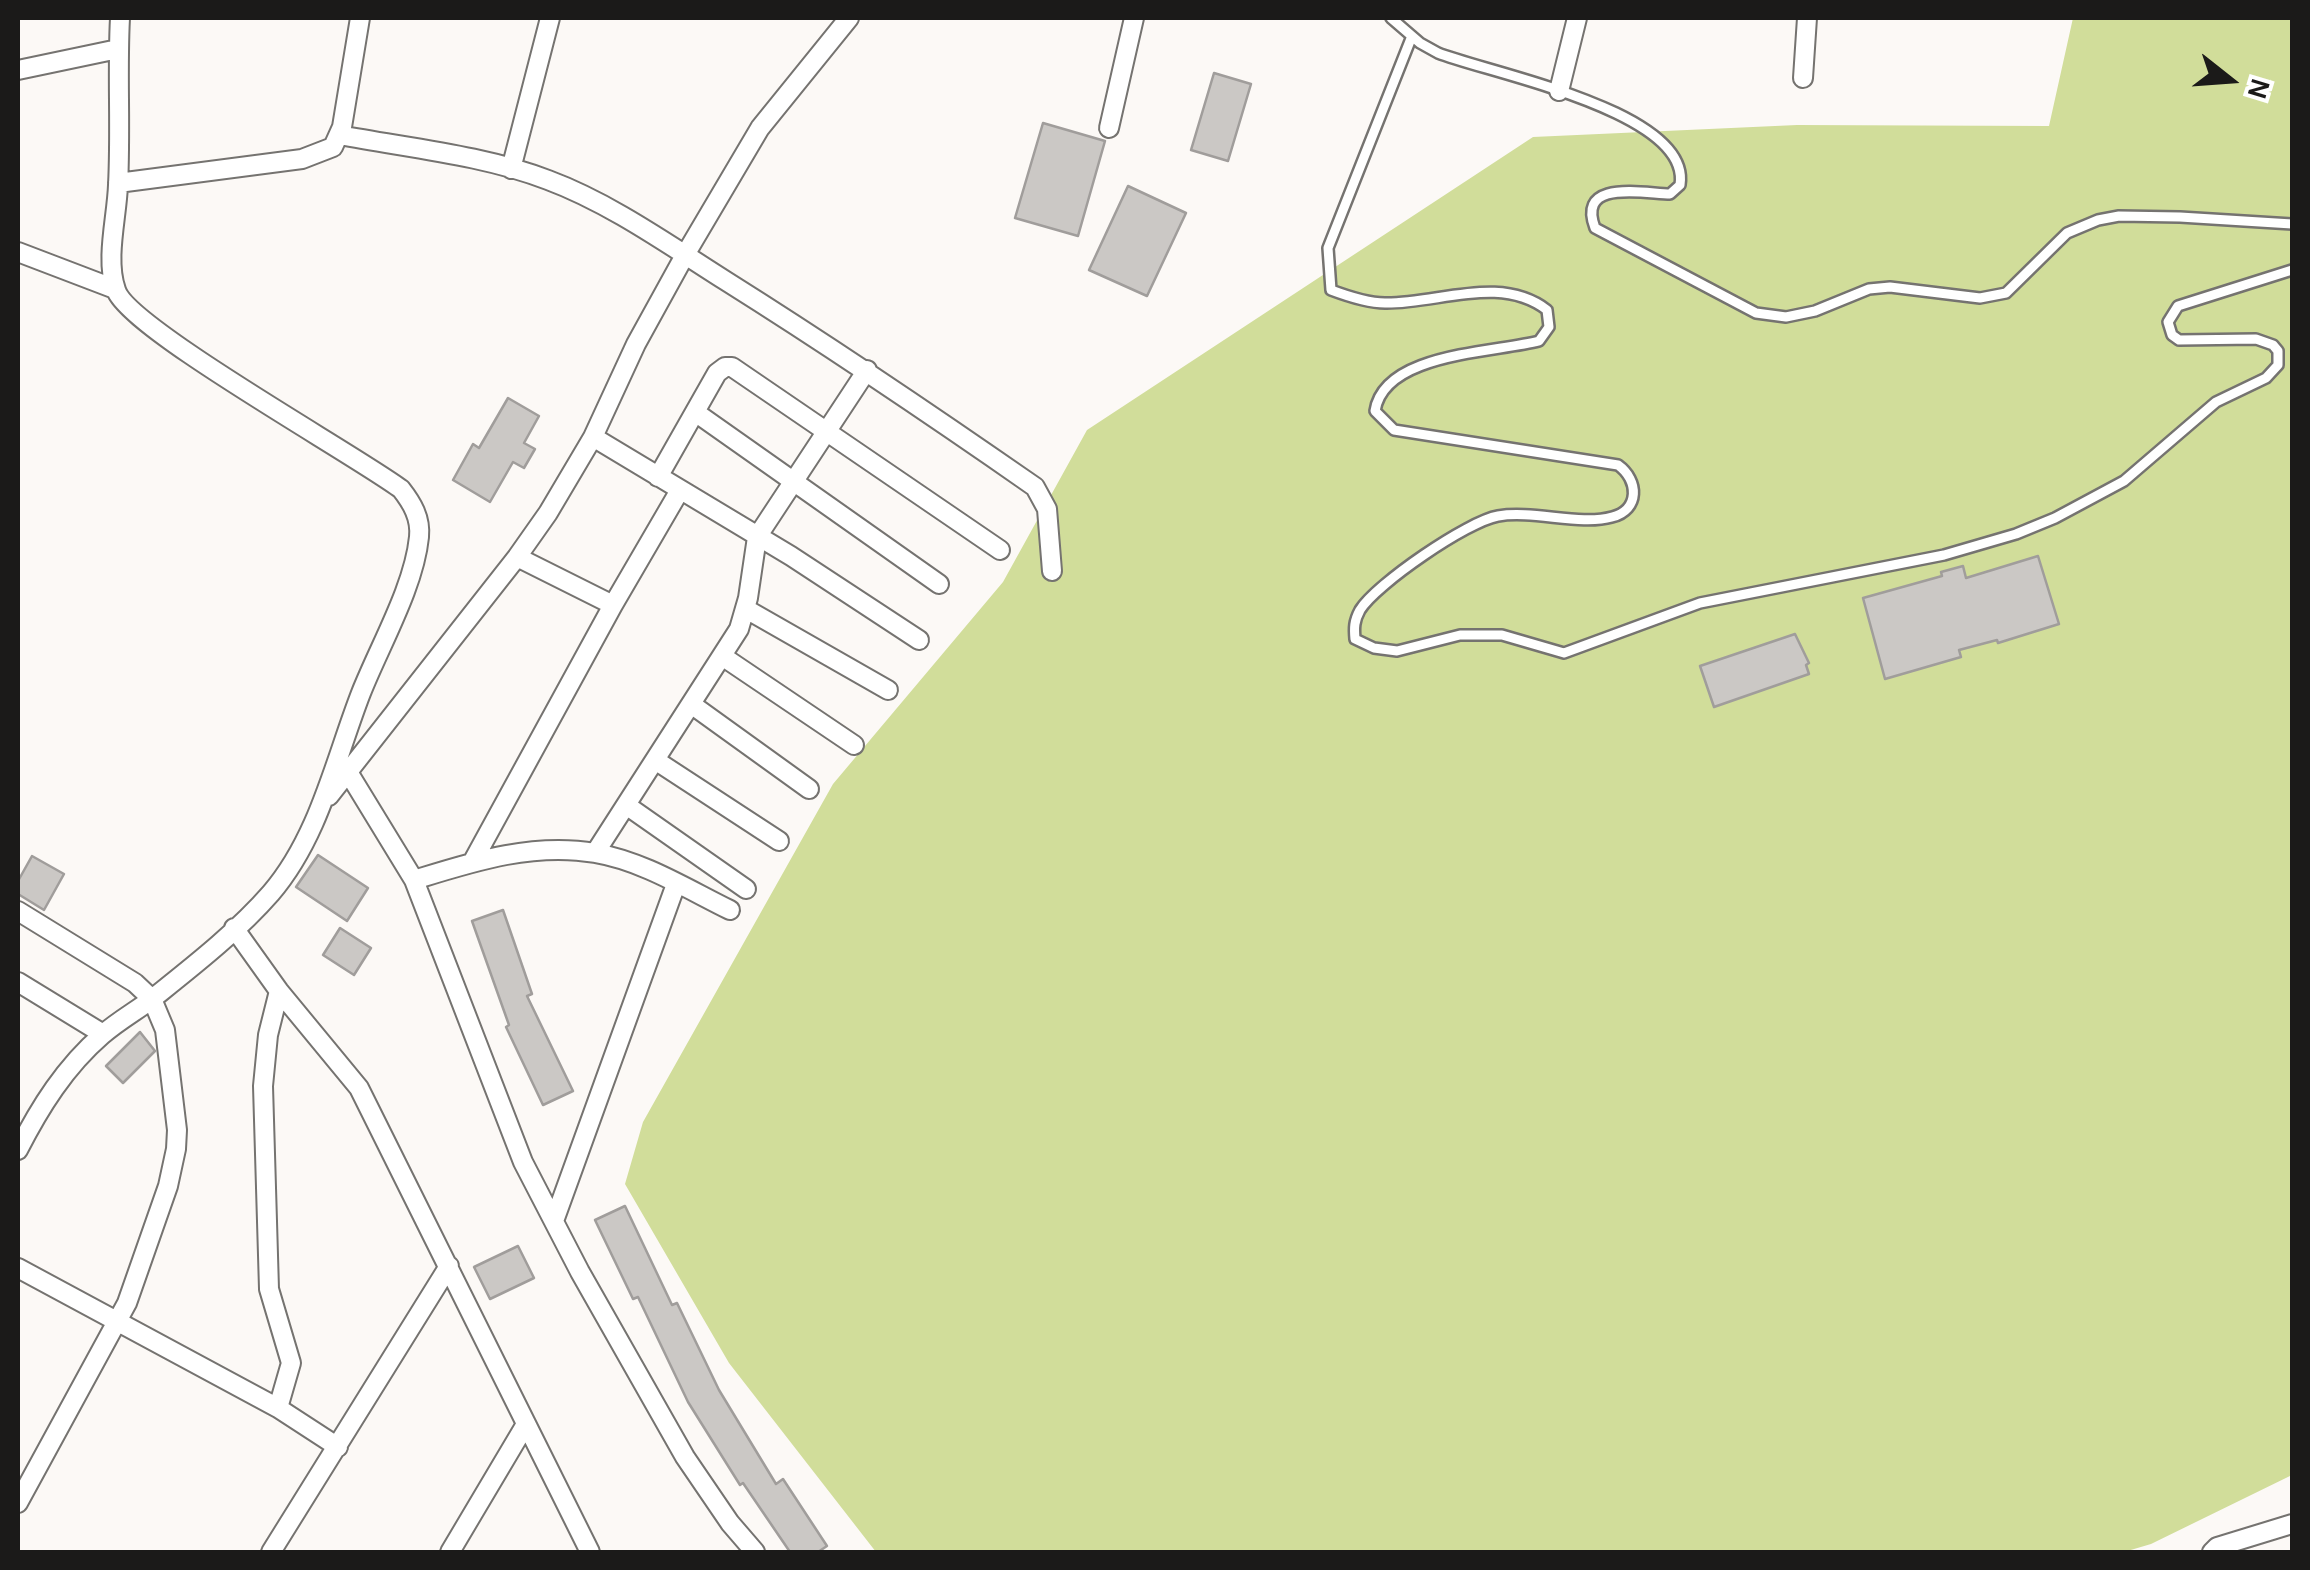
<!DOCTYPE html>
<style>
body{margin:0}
#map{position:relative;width:2310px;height:1570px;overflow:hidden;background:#fcf9f6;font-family:Karla,sans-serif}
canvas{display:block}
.frame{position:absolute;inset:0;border:20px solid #1b1a19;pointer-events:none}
.north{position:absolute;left:2180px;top:30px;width:100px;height:100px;-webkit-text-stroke:8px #fff;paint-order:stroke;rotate:107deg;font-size:28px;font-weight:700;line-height:40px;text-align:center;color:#1b1a19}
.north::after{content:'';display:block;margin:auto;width:35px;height:45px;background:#1b1a19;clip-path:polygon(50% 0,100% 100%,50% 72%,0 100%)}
</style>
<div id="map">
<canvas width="2310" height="1570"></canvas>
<div class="frame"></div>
<div class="north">N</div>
</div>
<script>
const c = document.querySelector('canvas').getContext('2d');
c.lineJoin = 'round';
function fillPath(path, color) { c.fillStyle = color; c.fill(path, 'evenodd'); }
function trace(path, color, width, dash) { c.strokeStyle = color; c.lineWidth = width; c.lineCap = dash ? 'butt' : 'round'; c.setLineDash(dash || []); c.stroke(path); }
fillPath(new Path2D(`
 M2073 18H2292V1475L2151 1544 2124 1552H876L729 1363 625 1184 643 1122 833 784 1003 582 1087 430 1533 137 1797 125 2049 126Z`), '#d1dd9a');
const building = new Path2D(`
 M1214 73 1251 84 1228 161 1191 150Z
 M1043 123 1105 141 1078 236 1015 218Z
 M1128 186 1186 213 1147 296 1089 270Z
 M508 398 539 416 524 443 535 449 524 468 513 462 490 502 453 480 473 444 479 448Z
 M2038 556 2059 624 1998 643 1997 640 1959 650 1961 657 1885 679 1863 598 1942 576 1941 572 1963 566 1966 578Z
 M1795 634 1809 663 1806 665 1809 674 1714 707 1700 666Z
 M318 855 368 888 347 921 296 887Z
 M32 856 64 874 44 910 18 894V881Z
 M503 910 532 994 527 996 573 1091 543 1105 506 1027 509 1025 472 921Z
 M340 928 371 948 354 975 323 955Z
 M140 1032 155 1051 123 1083 106 1066Z
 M625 1206 672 1305 677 1303 719 1390 776 1484 783 1479 827 1546 818 1552H790L743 1483 740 1485 688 1402 638 1297 633 1299 595 1220Z
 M518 1246 534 1278 490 1299 474 1267Z`);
fillPath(building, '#cbc8c5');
trace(building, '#a09d9b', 2.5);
const lane = new Path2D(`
 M1391 18 1420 43 1438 53C1488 73 1692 111 1680 185L1670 194C1646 194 1576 178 1595 228L1756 313 1786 317 1815 311 1869 289 1890 287 1980 298 2006 293 2067 233 2098 220 2119 216 2180 217 2292 224
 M1412 36 1328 248 1331 290C1347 296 1367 303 1385 303 1438 304 1500 274 1547 310L1549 327 1539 341C1492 353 1384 353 1375 411L1394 430 1618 465C1639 480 1640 510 1612 517 1580 526 1534 510 1498 516 1468 521 1376 584 1360 610 1354 621 1354 628 1355 639L1374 648 1397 651 1460 635H1502L1564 653 1700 603 1944 555 2016 534 2055 518 2124 481 2216 402 2266 378 2278 365V351L2273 345 2256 339 2179 340 2172 335 2168 322 2178 306 2292 270`);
const street = new Path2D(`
 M18 70 118 49
 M1803 78 1807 18
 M1559 91 1577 18
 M1109 128 1134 18
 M340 135C408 148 483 155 548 180 610 203 669 245 726 281 831 347 933 416 1035 487L1047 509 1052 571
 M511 169 550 18
 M118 183 302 159 333 147 342 127 360 18
 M18 252 115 289
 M695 412 939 584
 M593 437 791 556 919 640
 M658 477 717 373 725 367H732L1000 550
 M517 557 613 605
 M746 609 888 690
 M722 656 854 745
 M691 704 809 789
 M655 760 779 841
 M348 772 414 880 523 1162 580 1272 685 1457 730 1523 755 1552
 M329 796 517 557 548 513 593 437 636 344 685 255 760 128 849 18
 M626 805 746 889
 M595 853 739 629 748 598 757 537 867 370
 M473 861 613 605 680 490
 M414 880C472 862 533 842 595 853 643 861 687 889 730 910
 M18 911 135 983 152 999 165 1030 177 1130 176 1149 168 1186 127 1303 18 1503
 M234 928 279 991 359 1088 590 1552
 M18 982 103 1034
 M18 1150C40 1107 65 1067 102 1035 118 1021 136 1011 152 999 192 967 237 932 271 893 319 837 335 760 361 693 380 645 414 587 419 537 421 518 412 503 401 489 354 454 128 328 116 290 105 259 117 217 118 185 121 129 117 73 120 18
 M554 1221 676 884
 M18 1268 278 1408 338 1447
 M278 1408 291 1363 269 1289 263 1086 268 1035 279 991
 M271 1552 449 1266
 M450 1552 526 1424
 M2212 1552 2217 1547 2292 1524`);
trace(lane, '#757370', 14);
trace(street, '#757370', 22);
trace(lane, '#fff', 9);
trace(street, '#fff', 18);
</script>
